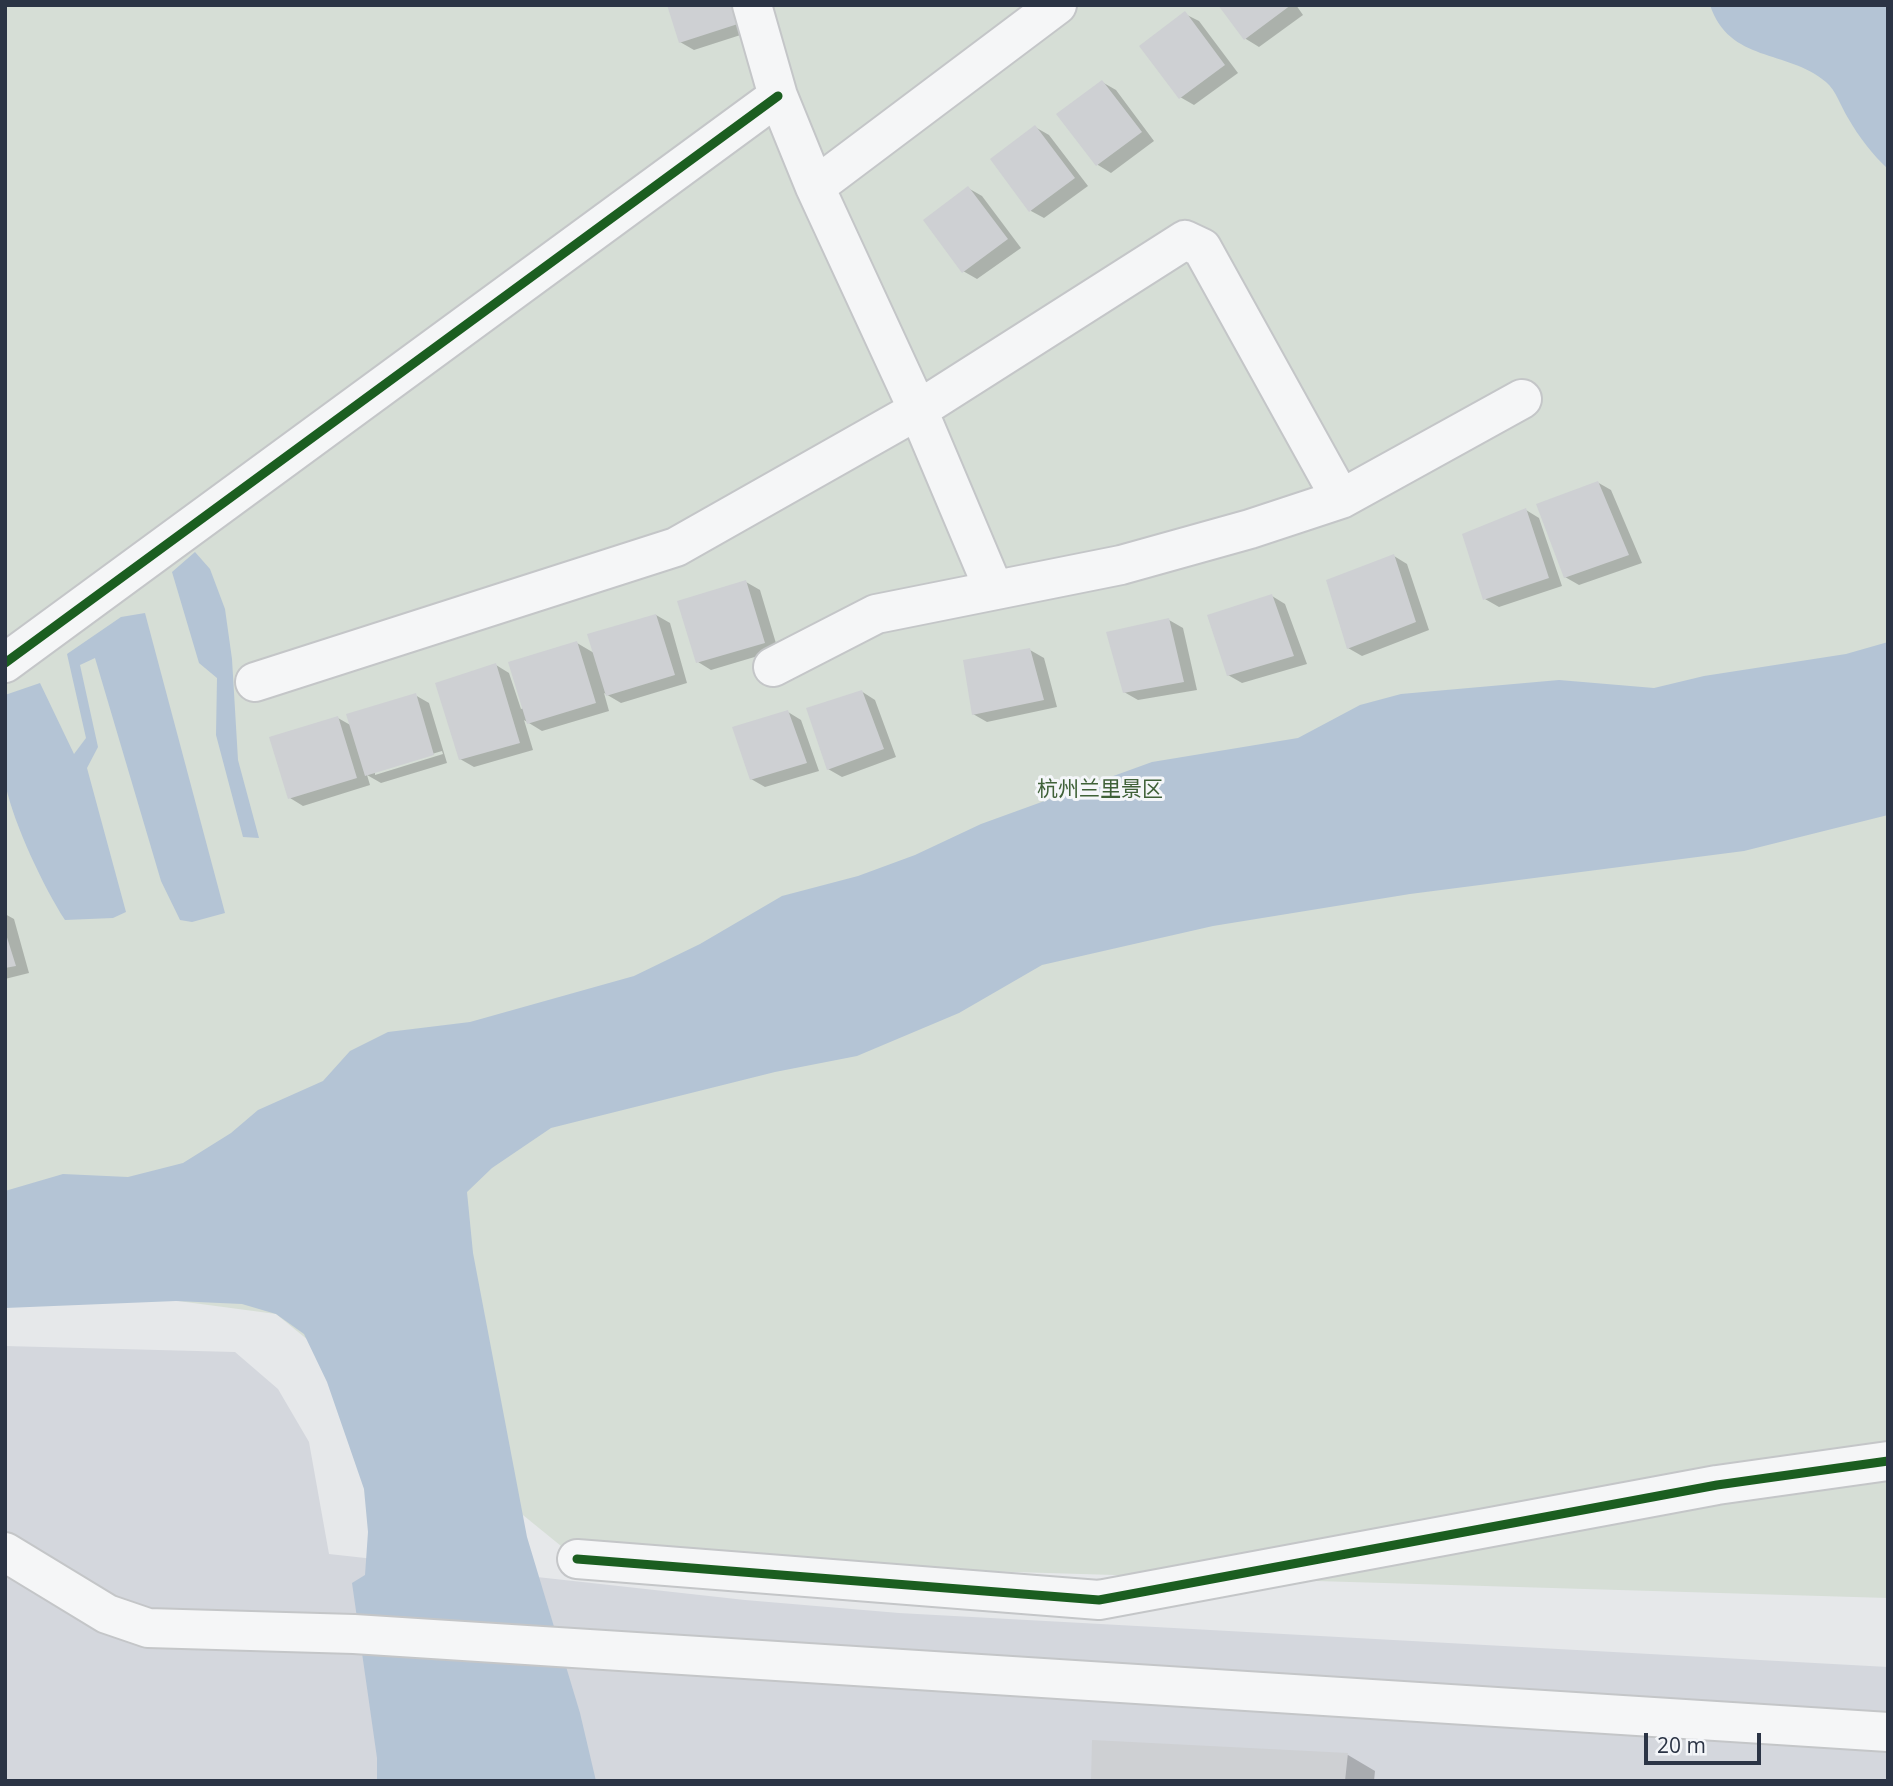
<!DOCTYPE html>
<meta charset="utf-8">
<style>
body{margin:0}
#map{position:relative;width:1893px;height:1786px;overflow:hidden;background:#e6e8ea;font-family:"Open Sans",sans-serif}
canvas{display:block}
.frame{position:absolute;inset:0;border:7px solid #2b3445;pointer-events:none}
.scale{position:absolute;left:1644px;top:1733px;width:117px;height:32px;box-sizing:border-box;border:4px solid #2b3445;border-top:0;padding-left:9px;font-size:21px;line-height:24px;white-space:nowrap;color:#2b3445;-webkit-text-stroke:5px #f4f6f9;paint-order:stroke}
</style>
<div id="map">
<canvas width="1893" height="1786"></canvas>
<div class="frame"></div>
<div class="scale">20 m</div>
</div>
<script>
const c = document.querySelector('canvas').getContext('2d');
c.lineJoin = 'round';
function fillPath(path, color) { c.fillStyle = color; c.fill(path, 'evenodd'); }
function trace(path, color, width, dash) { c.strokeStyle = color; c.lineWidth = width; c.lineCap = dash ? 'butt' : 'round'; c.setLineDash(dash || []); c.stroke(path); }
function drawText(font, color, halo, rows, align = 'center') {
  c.font = font + ' "Open Sans","Noto Sans SC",sans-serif'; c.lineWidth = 6; c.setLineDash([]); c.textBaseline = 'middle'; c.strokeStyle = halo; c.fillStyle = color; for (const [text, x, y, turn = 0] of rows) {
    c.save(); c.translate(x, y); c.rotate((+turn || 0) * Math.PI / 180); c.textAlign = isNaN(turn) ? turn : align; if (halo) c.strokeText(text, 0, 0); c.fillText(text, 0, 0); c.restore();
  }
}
fillPath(new Path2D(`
 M5 1346 235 1352 278 1389 309 1442 329 1554 745 1600 899 1613 1888 1667V1781H5Z`), '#d4d7dd');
fillPath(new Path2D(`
 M5 5H1888V1598L577 1559 276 1314 5 1278Z`), '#d6ded6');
fillPath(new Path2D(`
 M1710 5H1888V169C1872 154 1859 137 1848 118 1841 107 1836 90 1826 82 1787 49 1729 63 1710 5Z
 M195 552 210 569 225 609 232 659 238 760 259 838 243 837 216 735 217 678 199 663 172 572Z
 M145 613 225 913 192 922 180 920 161 881 95 658 80 665 98 747 87 768 126 912 113 918 65 920C44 888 14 824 6 787 0 759 5 724 5 695L40 683 74 754 86 738 67 654 121 617Z
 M1888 642V815L1744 851 1410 894 1213 926 1042 965 959 1013 857 1056 775 1072 551 1128 492 1168 467 1192 473 1253 527 1537 580 1713 596 1781H377V1758L352 1583 365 1575 368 1532 364 1489 327 1382 304 1334 276 1314 242 1304 176 1301 5 1308V1191L63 1174 128 1177 183 1163 231 1133 258 1110 323 1081 350 1051 388 1032 470 1022 634 976 700 944 782 896 858 876 915 855 981 824 1152 762 1298 738 1360 705 1401 694 1559 680 1654 688 1704 676 1846 654Z`), '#b4c4d5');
fillPath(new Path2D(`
 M747 5 756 30 694 50 680 42Z
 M1220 5H1296L1303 15 1259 47 1246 39Z
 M1185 14 1199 21 1238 73 1194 105 1180 97Z
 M1102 82 1116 90 1154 141 1111 173 1098 165 1059 114Z
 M1035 127 1049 135 1088 186 1044 218 1031 211Z
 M968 188 982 196 1021 248 977 279 963 271Z
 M1597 482 1611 490 1642 563 1579 585 1565 577Z
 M1526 510 1539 518 1562 586 1499 607 1485 599Z
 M1394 556 1407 564 1429 630 1362 656 1348 648Z
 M746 582 760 590 778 650 711 670 698 662Z
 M1272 596 1285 604 1307 664 1242 683 1228 675Z
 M656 615 670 623 687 683 621 703 604 693 609 711 542 731 524 720 533 750 474 767 460 759 496 665 509 673 521 709 524 708 577 643 594 653Z
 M1169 620 1183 628 1197 690 1138 700 1124 692Z
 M1030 650 1044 658 1057 707 987 722 973 714Z
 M861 691 875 700 896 757 842 777 828 769Z
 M415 695 429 703 447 763 381 783 367 775 370 785 303 806 290 798 338 718 352 726ZM442 751 443 754 375 775V771Z
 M788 712 801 720 819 771 765 787 751 779Z
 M5 914 14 919 29 973 5 979Z
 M1348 1755 1375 1771 1374 1781H1092Z`), '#0003');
fillPath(new Path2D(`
 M667 5H737L744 22 679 43Z
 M1218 5H1291L1244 40Z
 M1185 11 1225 65 1179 99 1139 46Z
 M1102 80 1142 132 1096 166 1056 114Z
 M1035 125 1075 178 1029 212 990 159Z
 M968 186 1008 239 962 273 923 220Z
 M1598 481 1629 555 1564 578 1536 504Z
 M1526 508 1549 578 1483 600 1462 534Z
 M1394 554 1416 622 1347 649 1326 580Z
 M746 580 765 643 696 663 677 601Z
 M1272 594 1294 656 1227 676 1207 615Z
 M656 614 675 675 606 696 587 634Z
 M1169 618 1184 682 1123 693 1106 632Z
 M577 641 596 703 527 724 508 662Z
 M1030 648 1044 700 972 715 963 660Z
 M496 663 520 743 459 760 435 683Z
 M862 690 884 749 827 770 806 708Z
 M416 693 434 755 365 776 346 714Z
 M788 710 807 763 750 780 732 727Z
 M338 716 357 778 288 799 269 737Z
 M5 931 16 966 5 968Z
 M1092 1740 1348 1753 1345 1781H1091Z`), '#ced0d3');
const minor = new Path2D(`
 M752 5 778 96 815 187 918 410 994 590
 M815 187 1057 5
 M5 663 778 96
 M773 667 876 614 1121 565 1250 529 1341 499 1522 399
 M255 682 676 547 918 410 1185 240 1202 248 1341 499
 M5 1552 107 1614 148 1628 354 1634 1888 1732
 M577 1559 1099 1600 1717 1485 1888 1461`);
trace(minor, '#c4c6c8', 42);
trace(minor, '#f5f6f7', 38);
trace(new Path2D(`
 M5 663 778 96
 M577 1559 1099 1600 1717 1485 1888 1461`), '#1b5e20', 9);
drawText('21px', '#3f6138', '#f4f6f9', [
 ["杭州兰里景区",1100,790]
]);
</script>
